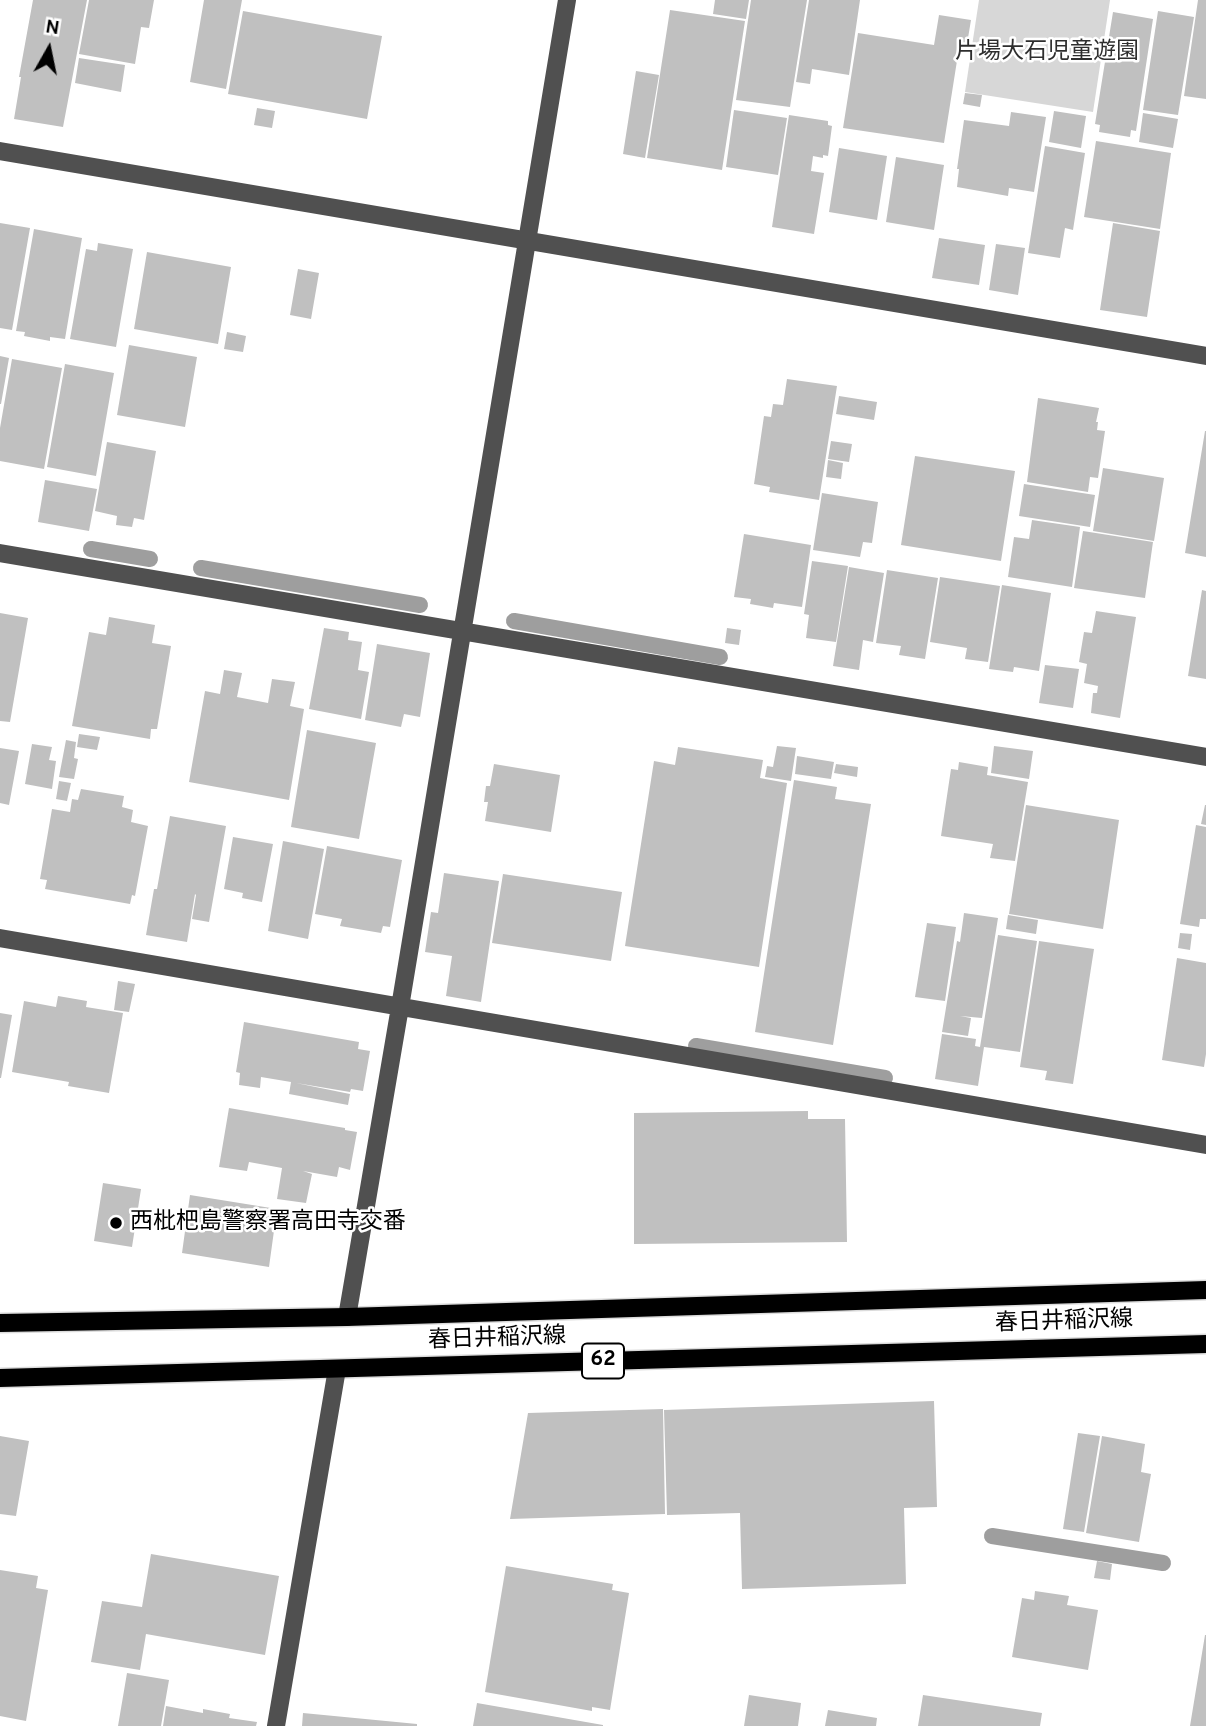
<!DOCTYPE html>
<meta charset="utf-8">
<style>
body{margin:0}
#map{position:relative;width:1206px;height:1726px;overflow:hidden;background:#fff;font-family:Overpass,sans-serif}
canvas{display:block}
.north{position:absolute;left:14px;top:14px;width:70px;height:70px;-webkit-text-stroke:5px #fff;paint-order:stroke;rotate:9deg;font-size:19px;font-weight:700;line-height:28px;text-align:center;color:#000}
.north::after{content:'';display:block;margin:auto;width:24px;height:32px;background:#000;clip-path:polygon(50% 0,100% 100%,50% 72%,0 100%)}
</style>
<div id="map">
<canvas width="1206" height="1726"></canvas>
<div class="north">N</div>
</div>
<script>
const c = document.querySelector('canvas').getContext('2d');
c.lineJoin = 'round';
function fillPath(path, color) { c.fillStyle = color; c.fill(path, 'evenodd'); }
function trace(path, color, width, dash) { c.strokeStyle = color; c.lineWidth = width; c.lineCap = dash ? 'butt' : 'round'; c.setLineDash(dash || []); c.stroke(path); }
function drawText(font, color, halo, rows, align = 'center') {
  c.font = font + ' Overpass,"Noto Sans JP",sans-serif'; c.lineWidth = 5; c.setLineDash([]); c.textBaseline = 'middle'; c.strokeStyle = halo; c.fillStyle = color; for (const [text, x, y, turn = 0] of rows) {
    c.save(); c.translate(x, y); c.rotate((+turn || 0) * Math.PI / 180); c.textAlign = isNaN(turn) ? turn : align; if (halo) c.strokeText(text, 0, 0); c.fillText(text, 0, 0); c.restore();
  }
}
fillPath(new Path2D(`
 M979 0H1110L1093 112 965 92Z`), '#d7d7d7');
trace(new Path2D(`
 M91 549 150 559
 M201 568 420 605
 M514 621 720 657
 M696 1046 885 1078
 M992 1536 1163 1563`), '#9e9e9e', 16);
fillPath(new Path2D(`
 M33 0H87L63 127 14 119 21 77H19Z
 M89 0H154L149 28 141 27 135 64 79 54Z
 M204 0H242L226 89 190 82Z
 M715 0H749L746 19 713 14Z
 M751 0H807L790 107 736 100Z
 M809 0H860L849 75 812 69 810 84 796 82Z
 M1198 0H1206V99L1184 96Z
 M670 10 745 21 722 170 647 158Z
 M243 11 382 36 367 119 228 94Z
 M1158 11 1194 17 1178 115 1143 110Z
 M1113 12 1153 19 1136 131 1131 130 1130 137 1099 132 1100 125 1095 124Z
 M939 15 971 20 966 50 959 48 944 143 843 128 858 33 934 45Z
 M79 58 125 65 121 92 75 83Z
 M636 71 659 75 645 158 623 154Z
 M965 93 982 95 980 107 963 104Z
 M257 108 275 111 272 128 254 125Z
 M734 110 787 118 778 175 726 167Z
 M1054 111 1086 116 1081 148 1049 142Z
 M1011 112 1046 117 1034 192 1009 188 1008 196 957 187 959 169H957L964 120 1009 126Z
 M1143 113 1178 119 1173 148 1139 142Z
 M789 115 828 121V125L832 126 828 156 823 155V158L813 156 811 171 824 173 814 234 772 227Z
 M1096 141 1171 153 1160 229 1084 217Z
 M1045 146 1085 153 1073 230 1065 228 1060 258 1028 253Z
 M839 148 887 156 877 220 829 212Z
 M896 157 944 165 934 230 886 222Z
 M0 223 30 228 12 330 0 328Z
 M1113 223 1160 231 1147 317 1100 310Z
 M34 229 82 238 65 339 50 337V341L24 336 25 332 16 331Z
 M939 238 985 245 979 285 932 278Z
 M98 243 133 249 116 347 70 339 86 249 97 251Z
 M996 244 1025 248 1018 295 989 290Z
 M147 252 231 267 218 344 134 329Z
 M298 269 319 273 311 319 290 315Z
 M227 332 246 336 243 352 224 349Z
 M129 345 197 357 185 427 117 415Z
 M0 356 9 358 1 404H0Z
 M12 359 62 368 44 469 0 461V428Z
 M65 364 114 373 96 476 47 467Z
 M787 379 837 386 819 500 769 492 770 487 754 484 764 416 771 417 773 404 783 405Z
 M839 396 877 402 874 420 836 414Z
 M1038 398 1099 408 1096 422H1098L1097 430 1105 431 1098 478 1090 477 1088 492 1027 482Z
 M1205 431H1206V557L1185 553Z
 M831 441 852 444 849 462 828 459Z
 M107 442 156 451 144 520 134 518 132 527 116 525 117 516 95 511Z
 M915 456 1015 471 1001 561 901 545Z
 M828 460 843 463 841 479 826 477Z
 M1103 468 1164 478 1154 541 1093 531Z
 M45 480 97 489 89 531 38 522Z
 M1024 484 1095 495 1090 527 1019 516Z
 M822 493 878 502 872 543 863 542 860 557 813 550Z
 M1032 520 1080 527 1072 587 1008 577 1014 537 1029 539Z
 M1083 531 1153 542 1145 598 1074 588Z
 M744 534 811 545 802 607 774 603 773 608 750 604 751 599 734 597Z
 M812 561 848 566 836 642 806 638 809 615 804 614Z
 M849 567 884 573 873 642 863 640 859 670 833 666Z
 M887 570 938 578 925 659 899 655 901 646 876 643Z
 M940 577 1000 586 988 662 965 659 967 648 930 642Z
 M1002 585 1051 593 1039 671 1014 667 1013 672 989 669Z
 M1202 590 1206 591V679L1188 676Z
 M1096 611 1136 617 1120 718 1091 713 1093 693H1097L1098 686 1084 683 1087 664 1079 662 1084 632 1092 633Z
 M0 613 28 618 10 722 0 721Z
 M109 617 155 625 152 643 171 646 157 729H151L150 739 72 726 89 632 106 635Z
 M324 628 349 632 348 640 362 642 358 670 369 672 361 719 309 709Z
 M727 628 741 630 739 645 725 643Z
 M377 644 430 653 420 717 404 714 401 727 365 720Z
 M1045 665 1079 669 1073 708 1039 703Z
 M224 670 242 673 237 697 268 703 272 679 295 682 290 706 304 709 289 800 189 782 205 691 220 694Z
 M307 730 376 743 359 839 291 827Z
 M79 734 100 737 97 750 77 747Z
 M66 740 76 742 74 758 78 759 74 779 59 777Z
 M32 744 52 747 49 760 56 761 52 789 25 784Z
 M777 746 796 748 791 781 765 777 767 766 773 767Z
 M994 746 1033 751 1029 779 991 773Z
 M678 747 763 760 760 778 787 783 759 967 625 946 654 761 675 765Z
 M0 748 19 751 9 805 0 803Z
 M797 756 834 762 831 779 795 774Z
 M959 762 988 767 987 775 1028 782 1015 861 990 858 993 844 941 836 951 769 958 770Z
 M494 764 560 775 551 832 485 821 488 802H484L486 786H490Z
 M836 764 858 767 857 777 834 773Z
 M794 780 837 787 835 799 871 804 833 1045 755 1032Z
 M59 781 71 783 67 801 56 799Z
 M81 789 124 796 122 807 133 810 131 822 148 826 135 896 132 895 130 904 45 889 47 880 40 879 52 809 70 812 72 799 78 800Z
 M1026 805 1119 820 1103 929 1009 914Z
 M1205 805H1206V825L1201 824Z
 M170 816 226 826 209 922 192 919 196 895 195 894 187 942 146 935 154 889H157Z
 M1196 825 1206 827V919H1200L1199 927 1180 924Z
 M233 837 273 844 262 902 242 898 243 893 224 889Z
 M283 841 324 849 308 939 268 931Z
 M327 846 402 860 390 927 383 926 381 933 340 926 342 919 315 914Z
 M444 873 499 881 481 1002 446 996 452 956 425 952 431 912 438 913Z
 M503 874 622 892 611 961 492 943Z
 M964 913 998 918 982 1018 960 1016 971 1018 968 1036 942 1032 957 941 960 942Z
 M1008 915 1038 920 1036 934 1006 929Z
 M927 923 956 927 945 1001 915 997Z
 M1180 933 1192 934 1190 950 1178 948Z
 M998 935 1037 941 1020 1052 984 1047 978 1086 935 1079 942 1034 976 1039 975 1046 980 1047Z
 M1039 941 1094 949 1073 1084 1045 1080 1047 1071 1020 1067Z
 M1177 958 1206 963V1054L1204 1067 1162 1060Z
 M118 981 135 984 129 1012 114 1010Z
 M58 996 87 1001 86 1007 123 1013 109 1093 68 1086 69 1082 12 1072 24 1001 56 1007Z
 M0 1013 12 1015 1 1078H0Z
 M244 1022 359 1042 358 1049 370 1051 363 1091 351 1089 350 1092 296 1083 350 1094 348 1105 289 1094 291 1082 261 1077 260 1088 239 1085 240 1073 236 1072Z
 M229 1108 345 1128V1130L357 1132 350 1170 339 1167 337 1177 303 1171 312 1174 306 1203 277 1199 282 1168 249 1162 247 1171 219 1167Z
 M808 1111V1119H845L847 1242 634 1244V1113Z
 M103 1183 141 1189 132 1247 94 1241Z
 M190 1195 277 1209 269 1267 182 1253Z
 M934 1401 937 1507 904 1508 906 1584 742 1589 740 1513 667 1515 664 1410Z
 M663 1409 665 1514 510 1519 528 1413Z
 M1078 1433 1100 1436 1084 1532 1063 1529Z
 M0 1436 29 1441 16 1516 0 1514Z
 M1102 1436 1145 1444 1141 1472 1151 1474 1139 1542 1086 1533Z
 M151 1554 279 1576 265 1655 146 1634 140 1670 91 1662 102 1601 142 1607Z
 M1097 1561 1112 1564 1110 1580 1094 1578Z
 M506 1566 613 1584 612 1590 629 1593 610 1710 592 1707V1711L485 1692Z
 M0 1570 38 1576 36 1588 48 1590 26 1721 0 1716Z
 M1035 1591 1069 1596 1067 1605 1098 1610 1088 1670 1012 1657 1022 1598 1034 1600Z
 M1205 1635H1206V1726H1190Z
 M127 1673 169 1680 161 1726H118Z
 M749 1695 801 1703 798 1726H744Z
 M923 1695 1042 1713 1040 1726H918Z
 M477 1703 603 1725V1726H473Z
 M166 1706 203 1713V1709L230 1714 229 1718 257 1722 256 1726H163Z
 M828 1710 877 1718 876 1726H825Z
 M303 1713 417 1724V1726H302Z`), '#c0c0c0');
const major = new Path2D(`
 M0 1323 347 1317 1206 1290
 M0 1378 1206 1344`);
trace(major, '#dbdbdb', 21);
trace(new Path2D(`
 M0 151 1206 356
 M0 553 1206 757
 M0 938 1206 1145
 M347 1317 400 1007 567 0
 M276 1726 337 1369`), '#505050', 18);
trace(major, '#000', 18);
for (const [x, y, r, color] of [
 [116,1223,7,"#000"]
]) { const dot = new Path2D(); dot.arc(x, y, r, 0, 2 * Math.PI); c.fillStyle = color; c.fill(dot); trace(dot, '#fff', 2.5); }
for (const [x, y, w] of [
 [603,1361,42]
]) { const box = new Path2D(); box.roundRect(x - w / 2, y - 17.5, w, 35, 5); c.fillStyle = '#fff'; c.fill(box); trace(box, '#000', 2); }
drawText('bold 21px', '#000', null, [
 ["62",603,1361]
]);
drawText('23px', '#2e2e2e', '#fff', [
 ["片場大石児童遊園",1047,53]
]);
drawText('23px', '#000', '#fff', [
 ["西枇杷島警察署高田寺交番",130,1223]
], 'left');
drawText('23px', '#000', '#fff', [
 ["春日井稲沢線",1064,1323,-2],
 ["春日井稲沢線",497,1340,-2]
]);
</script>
